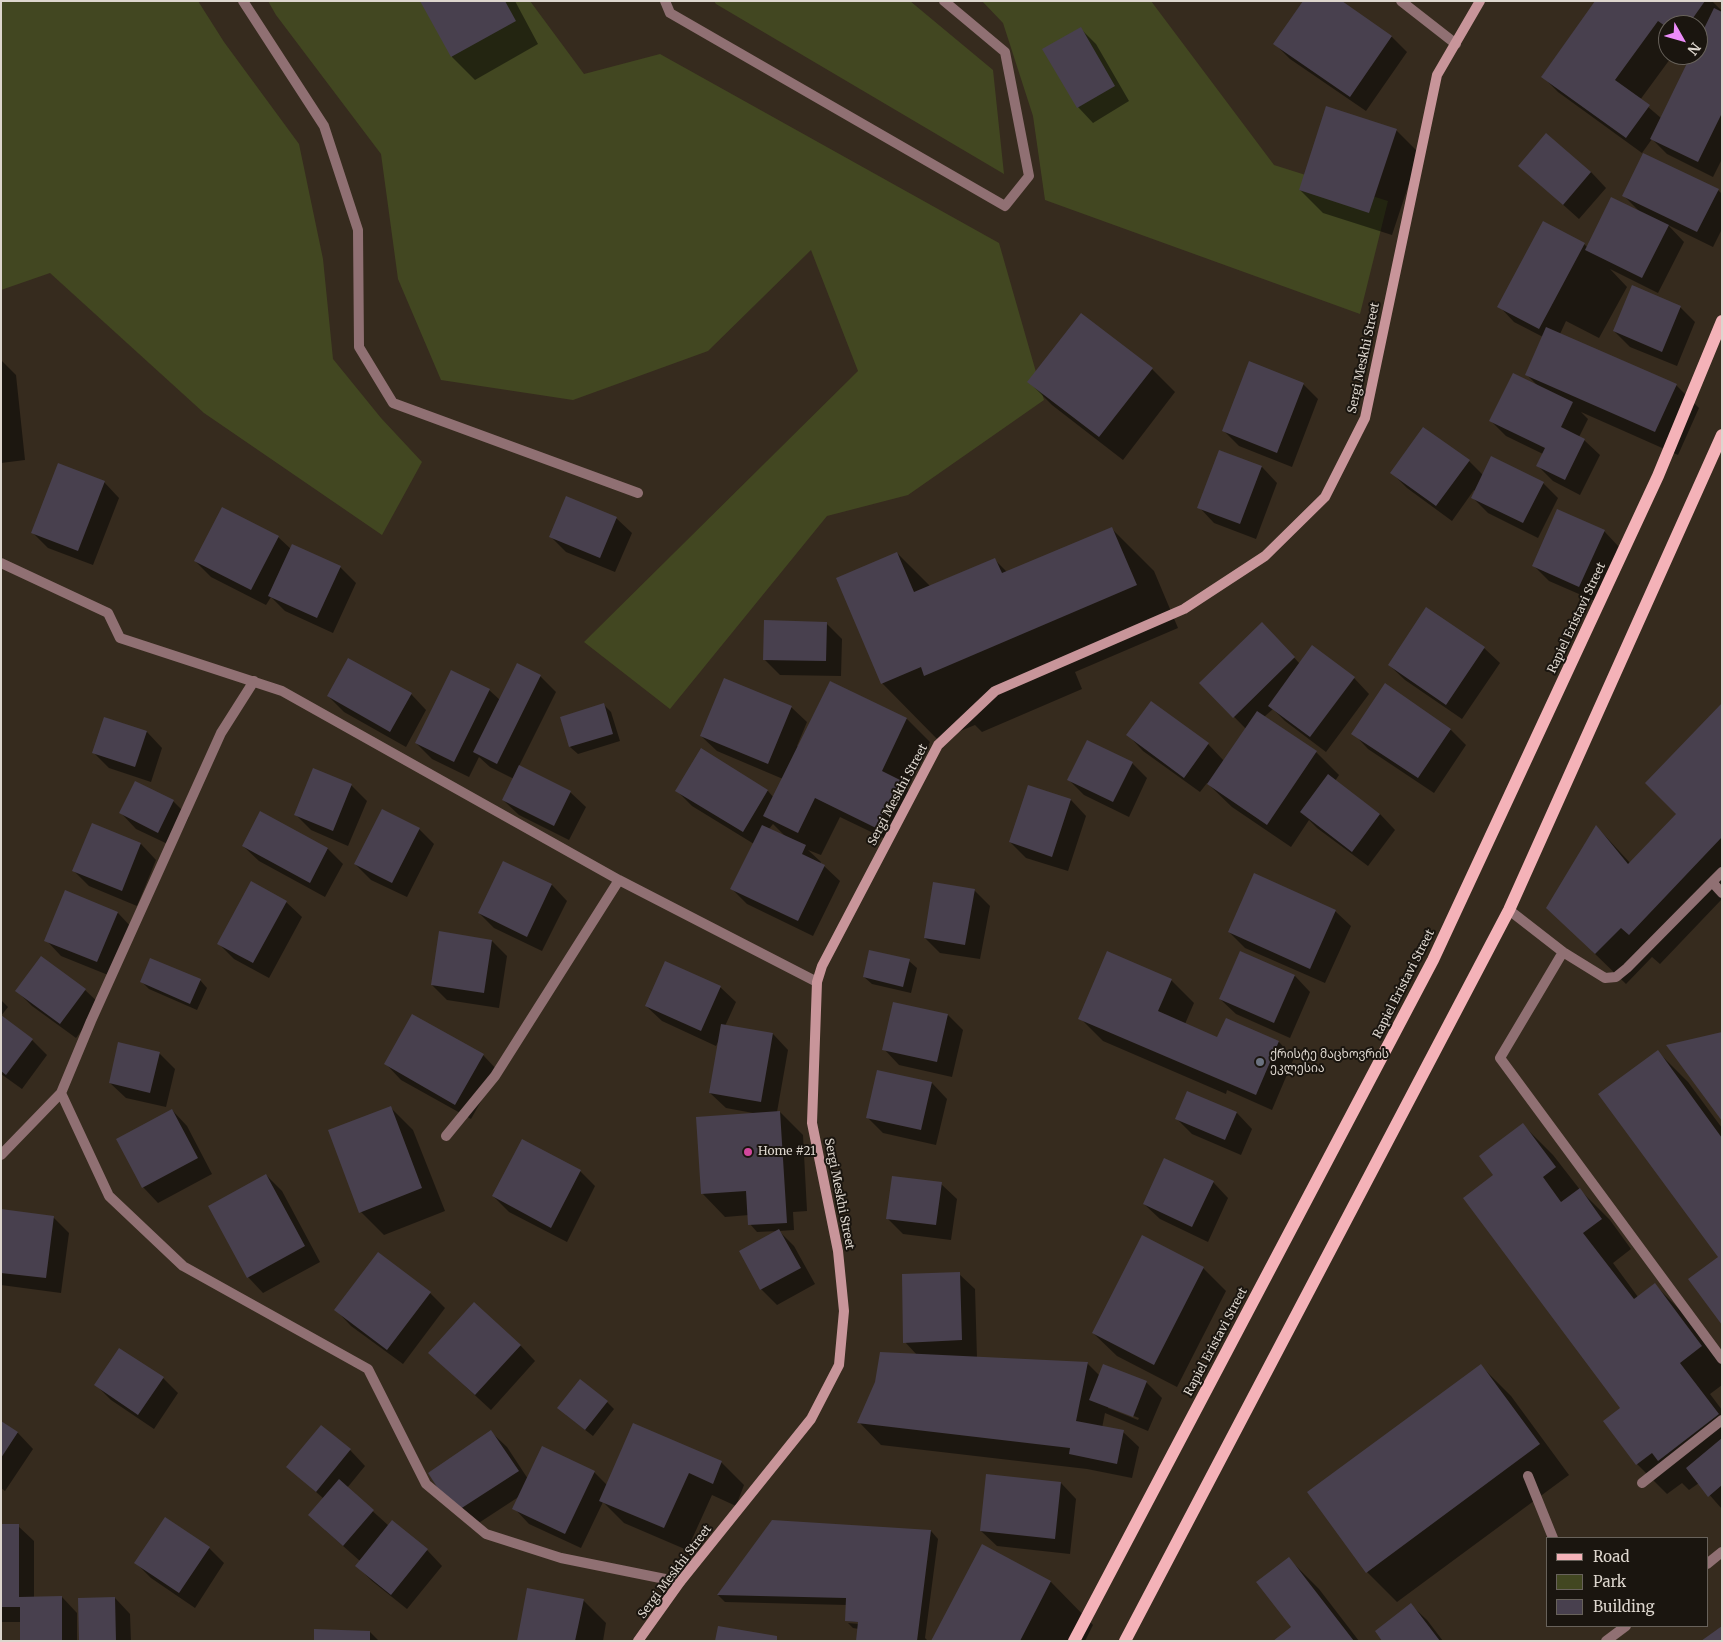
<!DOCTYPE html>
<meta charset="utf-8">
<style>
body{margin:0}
#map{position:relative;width:1723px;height:1642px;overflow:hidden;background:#362b1e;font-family:Merriweather,serif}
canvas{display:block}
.frame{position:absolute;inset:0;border:2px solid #ddd6ce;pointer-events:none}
.legend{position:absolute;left:1546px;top:1537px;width:162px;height:90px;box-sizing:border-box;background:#1a150f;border:1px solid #68625b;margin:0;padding:6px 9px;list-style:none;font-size:15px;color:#ddd6ce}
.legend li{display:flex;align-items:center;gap:10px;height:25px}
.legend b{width:25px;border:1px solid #68625b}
.north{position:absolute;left:1658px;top:15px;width:50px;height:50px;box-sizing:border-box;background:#1a150f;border:1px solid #68625b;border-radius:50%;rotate:128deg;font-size:14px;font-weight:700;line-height:20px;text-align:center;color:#ddd6ce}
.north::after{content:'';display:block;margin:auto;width:18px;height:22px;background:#ec8cfa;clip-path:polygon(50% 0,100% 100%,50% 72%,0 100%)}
</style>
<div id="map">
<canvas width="1723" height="1642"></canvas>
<div class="frame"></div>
<ul class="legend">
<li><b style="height:6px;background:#f4b2b8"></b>Road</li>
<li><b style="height:14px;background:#424721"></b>Park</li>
<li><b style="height:14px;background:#48404e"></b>Building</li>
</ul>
<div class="north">N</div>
</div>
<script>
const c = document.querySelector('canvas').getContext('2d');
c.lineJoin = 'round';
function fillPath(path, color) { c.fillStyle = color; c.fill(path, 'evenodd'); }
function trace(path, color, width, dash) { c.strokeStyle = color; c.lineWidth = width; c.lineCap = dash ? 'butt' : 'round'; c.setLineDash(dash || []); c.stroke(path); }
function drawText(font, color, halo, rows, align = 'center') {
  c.font = font + ' Merriweather,"Noto Sans Georgian",serif'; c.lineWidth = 4; c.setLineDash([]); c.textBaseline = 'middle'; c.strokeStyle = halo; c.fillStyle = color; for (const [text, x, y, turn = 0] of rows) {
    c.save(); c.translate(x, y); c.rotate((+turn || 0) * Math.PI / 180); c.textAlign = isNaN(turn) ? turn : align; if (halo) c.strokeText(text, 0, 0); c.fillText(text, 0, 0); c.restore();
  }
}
fillPath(new Path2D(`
 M1 1H198L224 42 299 144 323 259 333 359 381 418 422 462 382 535 204 413 50 273 1 290Z
 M268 1H530L584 74 660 54 999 243 1044 400 908 495 827 516 670 709 584 642 858 371 811 250 708 351 573 400 441 380 398 279 381 154 276 15Z
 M714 1H910L993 70 1004 174 716 4Z
 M982 1H1151L1274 165 1388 201 1360 314 1045 200 1033 116 1003 23Z`), '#424721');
fillPath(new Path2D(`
 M421 1H515L538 44 475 80 452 57Z
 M1340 1 1392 37 1407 52 1366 111 1290 59 1275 44Z
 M1596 1H1712L1722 11V159L1713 177 1667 154 1652 139 1642 153 1558 92 1542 76ZM1668 25H1698V55H1692L1661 118 1640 100 1673 55H1668Z
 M1081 29 1096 44 1129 101 1093 123 1078 107Z
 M1396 130 1419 153 1392 235 1323 213 1300 190Z
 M1520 166 1591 172 1606 188 1579 219Z
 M1718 190 1722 194V229L1713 247 1668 225 1684 242 1658 293 1610 269 1627 287 1599 338 1566 321 1560 334 1676 385 1699 408 1678 455 1581 412 1588 419 1579 437 1584 440 1600 455 1580 495 1553 481 1538 466 1543 454 1506 436 1491 421 1538 386 1526 374 1543 337 1514 322 1499 306 1584 244 1588 248 1639 211 1623 195Z
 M1680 307 1695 322 1677 366 1630 347 1614 331Z
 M1 360 16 375 25 460 1 463Z
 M1152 369 1175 392 1123 460 1052 405 1029 382Z
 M1303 384 1318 399 1292 467 1239 446 1223 430Z
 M1220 451 1262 467 1277 483 1256 539 1214 523 1199 507Z
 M1469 461 1483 475 1543 483 1558 498 1538 538 1488 513 1472 497 1475 491 1474 490 1452 521 1407 488 1392 473Z
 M104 482 119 498 93 565 48 548 33 533Z
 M616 518 632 533 615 572 566 552 550 536Z
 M1111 528 1154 571 1178 628 1075 672 1082 689 982 732 975 725 938 740 882 683 897 553 930 586 994 559 1007 572Z
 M1604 531 1619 547 1595 601 1549 581 1533 565Z
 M278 537 291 549 340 567 356 583 333 633 285 611 271 597 266 605 211 577 195 561Z
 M1427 609 1484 648 1500 663 1462 719 1405 680 1389 665Z
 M826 623 842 639 841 676 780 675 764 659Z
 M1277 639 1300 664 1313 647 1354 678 1369 694 1326 752 1285 721 1273 709 1264 717 1316 752 1339 775 1335 781 1380 814 1395 830 1368 866 1317 828 1309 820 1291 847 1232 807 1207 783 1200 792 1143 751 1128 735 1152 703 1208 744 1224 761 1246 729 1201 683Z
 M540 676 556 692 519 766 570 792 586 807 569 840 519 815 503 800 514 779 490 767 479 757 469 777 432 759 416 743 489 690 500 700Z
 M831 682 907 719 930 742 907 789 915 796 892 842 840 817 821 855 808 850 821 862 820 864 824 866 840 881 813 936 747 904 732 889 754 844 692 806 676 790 701 750 768 791 774 798 783 779 717 751 701 736 791 707 807 722 797 746 799 747ZM773 824 786 837 769 829Z
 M411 694 426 710 406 747 344 712 328 696Z
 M604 705 611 712 620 741 578 754 570 747Z
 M1722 705V899L1660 964 1652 957 1626 984 1592 951 1597 827 1631 864 1678 814Z
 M105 719 147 732 162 748 151 782 109 768 94 753Z
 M1451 730 1466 745 1434 793 1368 749 1353 733Z
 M1132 763 1147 778 1129 817 1084 795 1069 780Z
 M314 770 351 785 367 801 348 846 311 830 295 814Z
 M1071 800 1086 816 1068 871 1026 858 1010 842Z
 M173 801 189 817 174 847 136 829 121 813Z
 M261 813 328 849 343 864 325 897 259 861 243 846Z
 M93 825 141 844 156 860 137 906 89 886 74 871Z
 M419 829 434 844 407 897 371 880 355 864Z
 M504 863 552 885 567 901 542 951 494 928 479 913Z
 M974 890 990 906 980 959 940 953 925 938Z
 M286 902 302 917 269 978 234 959 218 943Z
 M1335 911 1351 926 1325 983 1245 948 1229 932Z
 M118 913 133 929 113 977 61 956 46 940Z
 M492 941 507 956 499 1008 447 1000 432 985Z
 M1241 952 1295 976 1310 992 1290 1038 1236 1014 1220 999Z
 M909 961 917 968 911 993 872 984 864 977Z
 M200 980 207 988 197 1010 149 989 142 982Z
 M1171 980 1194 1003 1185 1024 1217 1038 1226 1020 1279 1042 1294 1058 1272 1110 1227 1090 1226 1094 1103 1041 1080 1018Z
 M720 987 736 1002 725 1026 773 1034 788 1050 777 1112H780L803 1135 807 1211 793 1212 794 1230 779 1231 794 1246 815 1284 777 1305 761 1289 741 1251 778 1231 757 1232 750 1224 749 1215 725 1217 702 1193 753 1113 726 1108 710 1093 719 1040 716 1046 662 1021 646 1006Z
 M85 990 101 1005 76 1038 32 1006 17 991Z
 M1 1000 8 1007 1 1016Z
 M948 1015 963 1030 952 1077 899 1065 884 1049Z
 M1 1017 32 1040 47 1055 22 1089 1 1074Z
 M1658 1052 1688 1082 1722 1128V1323L1720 1257Z
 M159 1053 175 1069 166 1107 126 1098 110 1083Z
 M483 1055 498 1071 471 1119 401 1080 386 1064Z
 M932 1083 947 1099 936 1145 883 1133 868 1118Z
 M1188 1093 1237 1113 1252 1129 1241 1155 1192 1134 1177 1119Z
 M390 1107 413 1130 445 1211 384 1235 361 1212Z
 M172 1110 187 1126 212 1174 158 1203 143 1187Z
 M1523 1125 1553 1155 1581 1191 1610 1220 1631 1249 1613 1263 1638 1297 1655 1285 1685 1315 1722 1364V1385L1710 1394 1722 1410V1509L1699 1483 1689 1490 1682 1483 1667 1494 1637 1464 1622 1408 1495 1176Z
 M580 1171 595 1186 567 1242 509 1212 493 1196Z
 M266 1175 282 1191 320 1262 263 1293 248 1277Z
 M1213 1182 1228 1198 1208 1242 1160 1219 1144 1204Z
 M941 1184 957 1199 951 1240 903 1234 887 1218Z
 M1 1211 54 1218 69 1233 61 1293 1 1285Z
 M1203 1268 1226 1291 1177 1387 1117 1356 1093 1333Z
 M959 1274 975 1289 977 1358 1087 1363 1100 1376 1146 1382 1162 1398 1148 1431 1105 1413 1102 1428 1123 1432 1139 1447 1132 1478 1087 1469 881 1445 859 1422 917 1355 905 1342ZM1108 1406 1139 1418 1138 1420 1108 1408Z
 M430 1293 445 1308 403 1364 351 1326 336 1310Z
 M520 1345 535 1361 491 1410 429 1353Z
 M1481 1366 1511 1396 1569 1475 1397 1602 1367 1572Z
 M163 1378 178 1393 154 1429 111 1400 96 1385Z
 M607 1402 614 1409 593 1436 566 1415Z
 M1 1422 18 1433 33 1449 5 1491 1 1488Z
 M321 1426 350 1450 365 1466 347 1488 389 1526 427 1550 442 1566 407 1609 372 1581 357 1566 360 1561 325 1530 324 1499 288 1467Z
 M491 1432 507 1447 528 1479 594 1472 607 1485 721 1462 744 1485 736 1506 712 1495 687 1550 624 1523 603 1502 581 1548 529 1524 514 1508 520 1496 471 1528 455 1512Z
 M1061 1483 1076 1499 1070 1554 997 1546 981 1531Z
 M772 1521 931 1531 938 1539 925 1638 928 1641H857L859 1629 853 1628 848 1623 859 1624 861 1622 846 1621 847 1605 725 1602 718 1595Z
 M1 1526H18L34 1541V1598L62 1597 77 1613V1641H21V1622H1Z
 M982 1546 1051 1582 1093 1625 1085 1641H932Z
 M209 1548 224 1563 195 1608 151 1578 136 1563Z
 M1289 1559 1319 1589 1359 1641H1275L1293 1627Z
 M115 1598 130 1614 131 1641H80Z
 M583 1600 606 1623 603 1641H518Z
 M1411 1605 1427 1620 1443 1641H1383Z
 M370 1632 379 1641H315Z`), '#0007');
fillPath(new Path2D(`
 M420 1H505L516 21 451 57Z
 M1303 1H1342L1392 36 1350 97 1273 44Z
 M1595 1H1705L1688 25H1668V28L1658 21 1615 80 1650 105 1626 138 1541 77Z
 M1714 8 1722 12V113L1698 162 1650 139 1691 55H1698V41Z
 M1081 27 1115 86 1077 108 1042 49Z
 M1326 106 1397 129 1369 213 1299 190Z
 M1546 133 1591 172 1563 205 1518 166Z
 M1643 153 1719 189 1697 232 1622 196Z
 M1611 197 1669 225 1642 278 1585 250Z
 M1543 221 1585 243 1539 329 1497 307Z
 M1632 285 1681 306 1662 352 1613 331Z
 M1081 313 1153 368 1099 437 1027 382Z
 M1546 327 1677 384 1655 432 1525 375Z
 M1249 361 1304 383 1277 453 1222 431Z
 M1513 373 1573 402 1561 427 1585 439 1565 480 1536 466 1545 448 1489 421Z
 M1423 427 1470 460 1436 506 1390 473Z
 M1219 450 1262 466 1240 524 1197 508Z
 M1491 456 1544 482 1523 523 1471 498Z
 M58 463 105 481 78 551 31 533Z
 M566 496 617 517 600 558 549 537Z
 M222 507 279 536 251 590 194 561Z
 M1557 509 1605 530 1579 587 1532 566Z
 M1112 527 1137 585 924 676 921 667 881 684 836 578 897 552 914 592 995 558 1002 573Z
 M292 544 341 566 317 618 268 596Z
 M1426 607 1485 647 1446 705 1388 665Z
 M764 620 827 622 826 661 763 660Z
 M1262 622 1295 657 1233 718 1199 683Z
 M1312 645 1355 677 1310 737 1268 706Z
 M348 658 412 693 390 732 327 696Z
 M517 663 541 675 497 764 473 752Z
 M451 670 490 689 454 762 415 743Z
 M724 678 792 706 768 764 700 736Z
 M830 681 907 718 882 771 900 780 876 828 815 798 798 833 763 816Z
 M1385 683 1451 729 1418 778 1351 734Z
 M1151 701 1209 743 1184 778 1126 735Z
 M604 703 613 734 569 747 560 717Z
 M1722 703V837L1629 935 1621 928 1595 954 1546 908 1596 825 1628 864 1676 814 1645 783Z
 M1257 711 1317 751 1267 825 1207 784Z
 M104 717 147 731 135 767 92 753Z
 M1087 740 1133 762 1113 802 1067 780Z
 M701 748 768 790 743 832 675 791Z
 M519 765 571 791 554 826 502 800Z
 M313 768 352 784 333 831 294 815Z
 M1328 774 1380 814 1352 852 1300 812Z
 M135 781 174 800 158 833 119 813Z
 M1028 785 1071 799 1052 857 1009 842Z
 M382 809 420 828 392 883 354 864Z
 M260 811 328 848 310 883 242 846Z
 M92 823 141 843 122 891 72 871Z
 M762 825 806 845 802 854 825 865 798 921 730 889Z
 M503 861 552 884 527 937 478 913Z
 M1254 873 1336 910 1310 969 1228 932Z
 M251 881 287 901 253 963 217 944Z
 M933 882 975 889 965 945 924 938Z
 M65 890 118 912 97 962 44 941Z
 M439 931 492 940 484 993 431 985Z
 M869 950 910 959 903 987 863 977Z
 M1107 951 1172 979 1158 1011 1217 1037 1226 1018 1279 1041 1256 1095 1078 1019Z
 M1240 951 1295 975 1274 1023 1219 999Z
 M41 956 86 989 60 1024 15 991Z
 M150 958 201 979 190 1004 140 982Z
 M665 961 721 986 701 1031 645 1006Z
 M893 1002 948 1014 937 1062 882 1050Z
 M412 1014 484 1054 455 1105 384 1064Z
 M1 1015 33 1039 6 1075 1 1071Z
 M721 1024 773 1033 761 1102 709 1093Z
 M1722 1032V1121L1666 1045Z
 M118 1042 160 1052 150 1093 109 1083Z
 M1658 1050 1722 1138V1325L1688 1279 1718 1257 1598 1094Z
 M877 1070 932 1082 921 1130 866 1118Z
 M1187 1091 1237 1112 1225 1140 1175 1119Z
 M391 1106 422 1188 359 1213 328 1130Z
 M172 1109 198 1158 142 1188 116 1139Z
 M780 1111 787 1223 748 1225 746 1191 701 1194 696 1117Z
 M1523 1123 1556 1167 1543 1177 1561 1202 1580 1188 1602 1219 1583 1233 1634 1299 1655 1283 1702 1346 1680 1363 1719 1414 1658 1461 1652 1453 1636 1465 1603 1421 1620 1408 1463 1198 1493 1175 1479 1156Z
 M522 1139 581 1170 551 1228 492 1196Z
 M1164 1158 1214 1181 1192 1227 1143 1204Z
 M266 1174 305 1246 247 1278 208 1206Z
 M892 1176 942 1182 936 1225 886 1219Z
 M1 1209 54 1216 46 1278 1 1273Z
 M779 1229 801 1268 760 1290 739 1251Z
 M1142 1235 1204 1267 1154 1365 1092 1333Z
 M378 1252 431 1292 387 1350 334 1310Z
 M960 1272 962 1340 903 1343 902 1274Z
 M474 1302 521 1345 475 1395 428 1353Z
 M119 1348 164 1377 138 1415 94 1385Z
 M880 1352 1088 1362 1076 1421 1124 1430 1117 1464 1069 1454 1070 1448 857 1423 875 1382Z
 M1103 1364 1147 1381 1133 1417 1089 1400Z
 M1481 1364 1540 1444 1366 1573 1307 1492Z
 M580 1379 608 1401 585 1430 557 1408Z
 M1 1421 18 1432 1 1458Z
 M633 1423 722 1461 713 1484 689 1473 664 1528 599 1501Z
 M321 1425 351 1449 316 1492 286 1467Z
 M491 1430 519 1471 454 1513 428 1473Z
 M1722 1438V1485L1708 1497 1686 1468Z
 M542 1446 595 1471 565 1534 512 1509Z
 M986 1474 1061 1482 1055 1539 980 1531Z
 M339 1479 374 1510 343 1546 308 1515Z
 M165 1517 210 1547 179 1593 134 1563Z
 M392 1520 428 1549 391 1595 355 1566Z
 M772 1520 931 1530 917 1641H856L858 1622 845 1621 846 1598 717 1595Z
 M1 1524H19V1597L62 1596V1641H20V1607H1Z
 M982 1544 1051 1581 1020 1641H931Z
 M1289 1557 1354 1641H1273L1291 1627 1256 1582Z
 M527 1588 584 1599 575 1641H517Z
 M115 1597 116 1641H79L78 1598Z
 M1411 1603 1440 1641H1382L1375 1631Z
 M718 1626 777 1636V1641H715Z
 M1722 1626V1641H1701Z
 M314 1629 370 1631V1641H314Z`), '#48404e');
trace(new Path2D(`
 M243 1 324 126 358 230 359 347 393 403 638 493
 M665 1 670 13 1005 206 1029 176 1005 52 944 1
 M1401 1 1456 44
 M1712 882 1722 872
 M1509 910 1563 952 1605 978 1616 977 1627 968 1712 882 1722 893
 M1563 952 1500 1058 1722 1359
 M1528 1476 1553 1538
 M1642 1483 1722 1420`), '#907073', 10);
trace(new Path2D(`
 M1 563 108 613 120 638 282 691 619 880 817 982
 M61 1093 109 1196 183 1266 368 1369 426 1484 486 1534 561 1558 680 1582
 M446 1136 495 1076 619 880
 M1 1155 61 1093 91 1021 221 733 254 681
 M1707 1564 1722 1552
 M1606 1641 1626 1626`), '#907073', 10);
trace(new Path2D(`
 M638 1641 680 1582 811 1419 839 1365 844 1311 838 1251 812 1123 817 982 822 966 938 745 995 691 1184 609 1265 556 1325 497 1365 418 1437 75 1480 1`), '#c8959a', 10);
trace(new Path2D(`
 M1074 1641 1433 960 1658 476 1722 321
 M1125 1641 1509 910 1722 435`), '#f4b2b8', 12);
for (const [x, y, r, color] of [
 [1260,1062,5,"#6b7280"],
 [748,1152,5,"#d1479c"]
]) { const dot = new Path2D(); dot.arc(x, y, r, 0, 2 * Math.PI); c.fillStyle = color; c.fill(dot); trace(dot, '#1a150f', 2); }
drawText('12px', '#ddd6ce', '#1a150f', [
 ["Sergi Meskhi Street",1364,358,-78],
 ["Rapiel Eristavi Street",1577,618,-65],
 ["Sergi Meskhi Street",898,795,-62],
 ["Rapiel Eristavi Street",1404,984,-63],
 ["Sergi Meskhi Street",839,1194,79],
 ["Rapiel Eristavi Street",1216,1342,-62],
 ["Sergi Meskhi Street",675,1572,-53]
]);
drawText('12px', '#ddd6ce', '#1a150f', [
 ["ქრისტე მაცხოვრის",1270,1055],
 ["ეკლესია",1270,1069],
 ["Home #21",758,1152]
], 'left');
</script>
